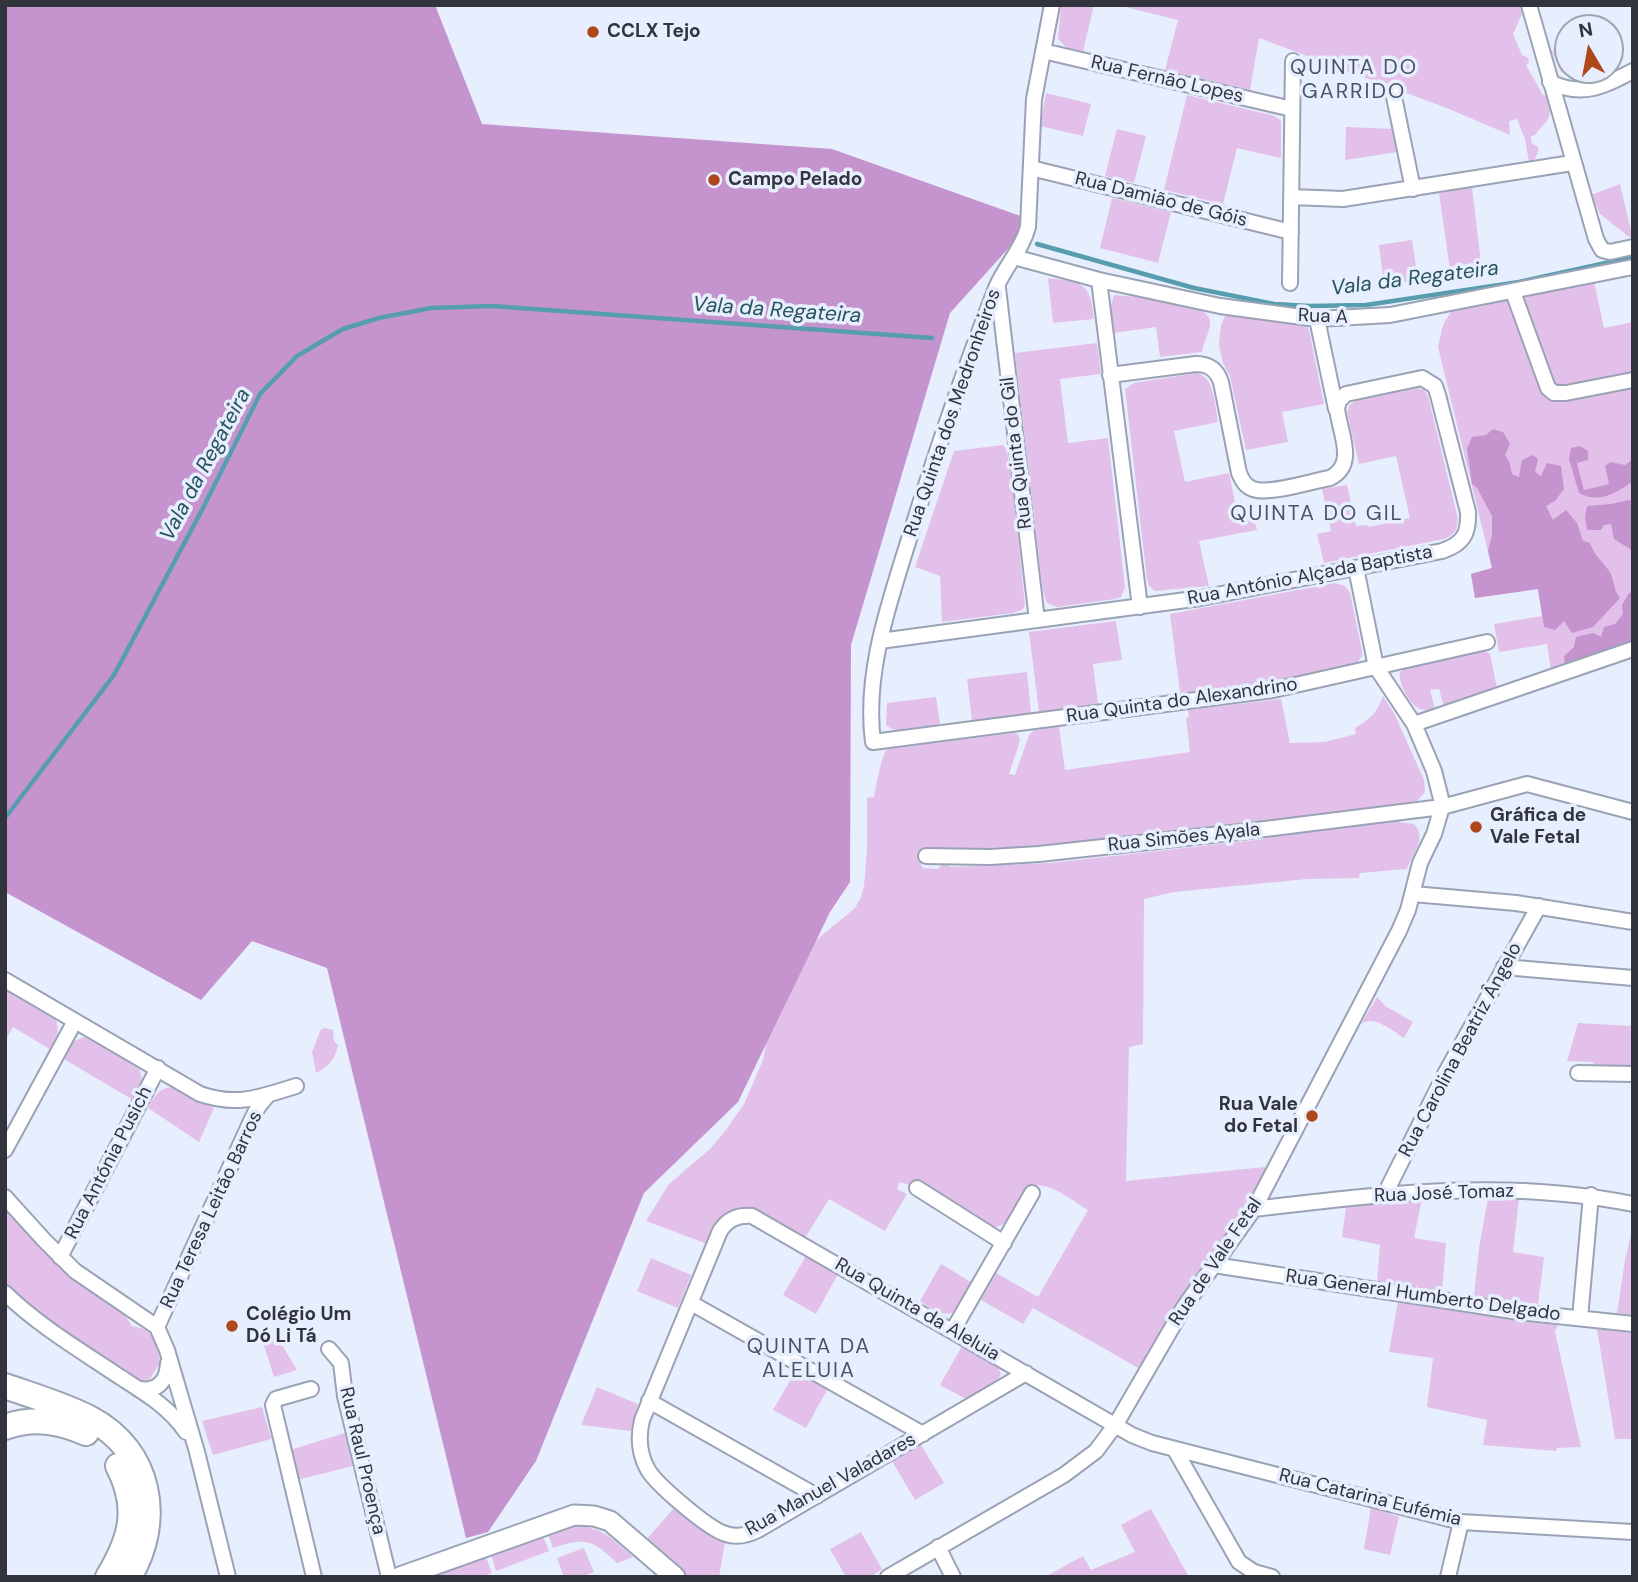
<!DOCTYPE html>
<meta charset="utf-8">
<style>
body{margin:0}
#map{position:relative;width:1638px;height:1582px;overflow:hidden;background:#e7eefe;font-family:"DM Sans",sans-serif}
canvas{display:block}
.frame{position:absolute;inset:0;border:7px solid #31343c;pointer-events:none}
.north{position:absolute;left:1554px;top:14px;width:70px;height:70px;box-sizing:border-box;background:#e7eefe;border:2px solid #9ea4b0;border-radius:50%;rotate:350deg;font-size:19px;font-weight:700;line-height:28px;text-align:center;color:#31343c}
.north::after{content:'';display:block;margin:auto;width:24px;height:32px;background:#ae481b;clip-path:polygon(50% 0,100% 100%,50% 72%,0 100%)}
</style>
<div id="map">
<canvas width="1638" height="1582"></canvas>
<div class="frame"></div>
<div class="north">N</div>
</div>
<script>
const c = document.querySelector('canvas').getContext('2d');
c.lineJoin = 'round';
function fillPath(path, color) { c.fillStyle = color; c.fill(path, 'evenodd'); }
function trace(path, color, width, dash) { c.strokeStyle = color; c.lineWidth = width; c.lineCap = dash ? 'butt' : 'round'; c.setLineDash(dash || []); c.stroke(path); }
function drawText(font, color, halo, rows, align = 'center') {
  c.font = font + ' "DM Sans",sans-serif'; c.lineWidth = 7; c.setLineDash([]); c.textBaseline = 'middle'; c.strokeStyle = halo; c.fillStyle = color; for (const [text, x, y, turn = 0] of rows) {
    c.save(); c.translate(x, y); c.rotate((+turn || 0) * Math.PI / 180); c.textAlign = isNaN(turn) ? turn : align; if (halo) c.strokeText(text, 0, 0); c.fillText(text, 0, 0); c.restore();
  }
}
fillPath(new Path2D(`
 M1061 5H1094L1083 51 1066 47 1058 39Z
 M1117 5H1521L1523 12 1513 34 1522 55 1528 58 1529 62 1526 65 1543 95 1547 96C1554 120 1547 119 1535 135L1531 136 1532 144 1537 146 1539 150 1533 162H1529L1525 139 1517 119 1509 121 1510 135 1449 109 1259 38 1250 90 1165 70 1178 20Z
 M1568 47V70H1601L1604 77 1582 80 1561 72 1552 51Z
 M1046 93 1091 104 1083 136 1040 126Z
 M1187 95 1275 116 1281 121V158L1237 148 1223 204 1164 190Z
 M1346 127 1394 129 1398 152 1345 160Z
 M1117 129 1146 136 1134 183 1105 176Z
 M1620 184 1632 235 1629 237 1600 214 1591 195Z
 M1472 187 1482 272 1451 277 1439 193Z
 M1112 198 1171 212 1158 263 1100 248Z
 M1412 240 1418 280 1384 286 1379 245Z
 M1048 278C1082 282 1091 282 1094 319L1053 323Z
 M1594 281 1604 328 1633 322V642L1551 670 1547 644 1499 652 1494 624 1542 616 1538 589 1475 598 1471 574 1492 568 1438 347 1443 325 1452 310 1509 300 1527 294Z
 M1114 295C1132 297 1208 299 1210 321 1211 330 1203 343 1202 352L1160 357 1156 327 1113 333 1110 310Z
 M1226 314 1305 324 1309 330 1324 404 1282 412 1288 442 1246 450 1230 376 1223 363 1219 345 1221 325Z
 M1097 343 1101 374 1060 379 1068 443 1108 438 1125 587 1121 597 1115 599 1057 607 1047 603 1043 592 1015 353Z
 M1197 373C1215 377 1215 407 1218 422L1174 431 1185 482 1229 473 1235 502 1251 508 1257 530 1199 541 1209 586 1155 591 1149 586 1147 579 1125 389 1134 383Z
 M1417 388 1424 390 1428 396 1457 515C1459 527 1456 535 1444 539L1324 563 1317 534 1331 531 1322 489 1347 485 1356 526 1368 525 1369 527 1410 518 1396 456 1359 464 1347 413 1349 406 1355 401Z
 M1003 445 1007 451 1012 479 1025 606 1022 610 1013 613 942 622 940 576 915 567 954 451Z
 M1335 583 1345 586 1350 593 1362 651V656L1357 663 1277 681 1180 693 1170 614Z
 M1116 621 1122 660 1093 664 1098 704 1039 712 1029 632Z
 M1485 651 1490 654 1497 688 1444 706 1439 689 1430 690 1435 709C1429 710 1423 711 1418 708 1408 702 1398 682 1400 672L1408 666Z
 M1027 672 1031 713 972 721 967 679Z
 M1383 696 1395 715 1424 780 1425 792 1417 801 1398 805 1041 847 928 849 921 855V865L923 868 938 869 943 863 948 861 949 867 1050 863 1265 839V834L1399 819V822L1414 824C1428 838 1412 853 1407 869L1360 873 1359 878 1307 879 1174 892 1144 899 1143 1044 1129 1047 1126 1181 1265 1167 1268 1169 1249 1204 1140 1369 1033 1308 1023 1324 981 1300 996 1273 1038 1297 1088 1210C1071 1200 1047 1179 1027 1187 1018 1204 1010 1233 986 1226L923 1184 909 1185 900 1182 897 1189 907 1194 885 1231 829 1199 805 1238C780 1224 739 1190 717 1224 713 1230 710 1238 707 1244L646 1221 669 1184 711 1148 726 1130 744 1104 763 1060 769 1029 796 962 821 936 855 908 861 897 864 886 867 849V798L874 797C876 787 881 756 887 749L1014 733 1018 734 1020 741 1009 774 1015 775 1029 735 1034 730 1059 727 1065 770 1190 752 1186 718 1189 717 1188 710 1281 699 1290 743 1325 742 1356 734 1355 728C1370 719 1377 713 1383 696Z
 M936 697 940 724C924 727 898 736 886 725L887 703Z
 M5 988 53 1016C62 1028 56 1038 51 1050L13 1027 5 1041Z
 M1377 997 1385 1006 1413 1022 1404 1038C1393 1031 1373 1014 1361 1024Z
 M1578 1023 1633 1026V1067H1595L1593 1062 1567 1061Z
 M325 1028 333 1030 334 1041 338 1045C335 1060 329 1066 316 1073L312 1052 321 1029Z
 M84 1037 113 1052 140 1070 142 1082 133 1100 64 1059 74 1041Z
 M173 1087 199 1102 214 1108 199 1142 148 1108C155 1096 158 1088 173 1087Z
 M1488 1198 1519 1199 1513 1252 1544 1257 1538 1304 1474 1296 1479 1248Z
 M1422 1199 1414 1238 1446 1243 1442 1291 1377 1283 1380 1245 1342 1237 1346 1207Z
 M5 1206 54 1261 67 1273 120 1308 132 1326C154 1330 157 1341 160 1363L150 1379 140 1382 49 1324 5 1285Z
 M1633 1226V1315L1617 1313 1625 1260Z
 M806 1256 838 1274 816 1314 783 1295Z
 M651 1258 691 1275 678 1308 637 1291Z
 M941 1264 971 1282 955 1311C943 1319 930 1307 920 1301Z
 M1398 1301 1465 1313 1558 1324 1555 1332 1581 1447 1557 1448 1556 1451 1483 1445 1487 1420 1427 1407 1433 1358 1389 1352Z
 M1597 1329 1633 1333V1439H1615Z
 M278 1333 282 1345 297 1370 274 1377 262 1339Z
 M962 1346 998 1367 1001 1374 997 1381 966 1399 940 1385Z
 M795 1372 827 1390 806 1428 773 1410Z
 M597 1387 638 1404 631 1431 581 1425Z
 M262 1407 271 1439 213 1455 202 1421Z
 M345 1433 353 1466 297 1480 290 1450Z
 M921 1445 944 1483 915 1500 892 1461Z
 M1371 1507 1399 1517 1390 1555 1364 1549Z
 M674 1508 708 1534 725 1542 719 1577H688L646 1540Z
 M1151 1509 1189 1577H1045L1083 1556 1091 1570 1135 1552 1121 1525Z
 M576 1526C602 1527 615 1540 633 1557L617 1563C593 1540 585 1537 553 1548L548 1534Z
 M861 1532 882 1569 870 1577H846L830 1549Z
 M543 1536 549 1551 496 1571 491 1555Z
 M584 1548 594 1572 581 1577H564L557 1558Z
 M486 1557 492 1573 481 1577H434Z`), '#e3c0e9');
fillPath(new Path2D(`
 M5 5H435L482 124 832 149 1026 218 1024 231 950 313 851 645 850 882 830 912 738 1102 644 1193 536 1461 488 1532 466 1538 327 968 252 941 201 1000 5 892Z
 M1493 429 1503 432 1510 444 1505 455 1509 461 1512 474 1519 477 1522 460 1533 455 1538 459 1535 472 1541 476 1547 463 1561 466 1564 489 1555 501 1546 506 1553 520 1566 510 1577 523 1583 541 1590 543C1596 560 1609 566 1612 577 1615 586 1614 590 1620 598L1593 627 1572 633 1564 621 1555 630 1544 627 1538 589 1475 598 1471 574 1492 568 1488 551 1492 535V516L1477 488 1472 484 1467 449 1472 437 1486 435Z
 M1580 446 1588 451V460L1577 463 1584 490 1609 484 1605 466 1611 462 1625 465 1633 459V481C1617 493 1598 504 1579 493L1569 459 1571 448Z
 M1629 500 1633 502V551L1614 539 1611 524 1604 525 1601 530H1587L1585 517 1587 506 1611 504Z
 M1629 593H1633V642L1565 665 1564 656 1574 647 1576 637 1593 633 1601 637 1604 627 1615 624 1623 614 1622 605Z`), '#c594ce');
trace(new Path2D(`
 M1037 244 1194 288 1274 304 1309 306 1366 305 1393 301 1519 282 1633 257
 M5 818 114 675 203 508 260 394 297 356 343 329 379 318 431 308 492 306 932 338`), '#569dae', 4.5);
const street = new Path2D(`
 M1052 5 1034 99 1028 227C1022 250 1005 266 996 288 964 370 935 455 909 539 889 604 864 673 873 742L1273 690 1487 642
 M1529 5 1596 239 1602 250 1610 252 1633 247
 M1043 51 1292 109
 M1550 82C1582 98 1604 86 1633 71
 M1393 92 1413 189
 M1031 168 1291 232
 M1291 197 1343 199 1572 163
 M1014 257 1099 280 1220 306 1317 319 1390 315 1633 267
 M1099 280 1140 607
 M1290 283 1293 61
 M998 288 1037 620
 M1513 292 1548 388 1554 393H1566L1633 380
 M1317 319 1336 409
 M880 641 1201 598 1442 551C1463 544 1469 534 1468 512L1438 395 1435 386 1422 378 1346 394 1339 401 1337 408C1339 432 1358 464 1330 478 1312 481 1269 495 1253 489 1245 486 1242 480 1239 473L1221 382C1217 370 1209 364 1196 364L1110 375
 M1414 724 1633 649
 M926 856 990 857 1039 854 1249 831 1442 807 1527 784 1633 812
 M1413 894 1516 903 1633 922
 M1504 967 1633 978
 M5 980 200 1094C238 1107 260 1097 296 1086
 M1578 1073 1633 1074
 M5 1150 75 1021
 M917 1188 1004 1243
 M1385 1194 1445 1074 1539 906
 M5 1197 44 1240 75 1271 157 1327 167 1350 197 1452 228 1577
 M1254 1209C1383 1194 1504 1178 1633 1204
 M60 1257 158 1068
 M1214 1265 1519 1312 1633 1324
 M5 1293C39 1326 80 1350 120 1377 145 1393 169 1407 186 1432
 M691 1303 923 1434
 M1580 1318 1591 1195
 M157 1327 252 1119 258 1107 268 1095
 M953 1330 1032 1193
 M329 1349 341 1363 345 1396 389 1577
 M1026 1373 758 1530C748 1535 737 1538 726 1534 710 1530 654 1483 647 1468 639 1453 638 1437 642 1420L720 1231C728 1219 737 1215 752 1216L1132 1435 1152 1443 1461 1522 1633 1532
 M138 1389C157 1392 167 1382 168 1363
 M311 1389 276 1399 273 1405 314 1577
 M649 1401 817 1496
 M1175 1450 1239 1562 1254 1572 1272 1577
 M938 1547 953 1577
 M888 1577 1064 1475 1096 1451 1116 1424 1184 1307 1254 1209 1399 931 1408 910 1420 863 1434 834 1442 807 1441 799 1434 771 1414 724 1376 667 1356 568
 M1448 1577 1461 1522`);
const secondary = new Path2D(`
 M400 1577 574 1515 594 1516 610 1521 675 1577`);
const highway = new Path2D(`
 M5 1386C33 1396 65 1405 91 1419 151 1451 163 1521 129 1577
 M5 1427C34 1417 59 1421 86 1433
 M108 1577C131 1539 140 1508 118 1466`);
trace(street, '#9aa2b5', 18);
trace(secondary, '#9aa2b5', 23);
trace(highway, '#9aa2b5', 28);
trace(street, '#fff', 14);
trace(secondary, '#fff', 19);
trace(highway, '#fff', 24);
for (const [x, y, r, color] of [
 [593,32,7,"#ae481b"],
 [714,180,7,"#ae481b"],
 [1476,827,7,"#ae481b"],
 [1312,1116,7,"#ae481b"],
 [232,1326,7,"#ae481b"]
]) { const dot = new Path2D(); dot.arc(x, y, r, 0, 2 * Math.PI); c.fillStyle = color; c.fill(dot); trace(dot, '#e7eefe', 2.5); }
drawText('bold 19px', '#31343c', '#e7eefe', [
 ["CCLX Tejo",607,32],
 ["Campo Pelado",728,180],
 ["Gráfica de",1490,816],
 ["Vale Fetal",1490,838],
 ["Rua Vale",1298,1105,"right"],
 ["do Fetal",1298,1127,"right"],
 ["Colégio Um",246,1315],
 ["Dó Li Tá",246,1337]
], 'left');
drawText('19px', '#31343c', '#e7eefe', [
 ["Rua Fernão Lopes",1167,80,13],
 ["Rua Damião de Góis",1161,200,14],
 ["Rua A",1323,317,2],
 ["Rua Quinta dos Medronheiros",953,413,-71],
 ["Rua Quinta do Gil",1017,453,-97],
 ["Rua António Alçada Baptista",1310,576,-11],
 ["Rua Quinta do Alexandrino",1182,701,-8],
 ["Rua Simões Ayala",1184,838,-6],
 ["Rua Carolina Beatriz Ângelo",1461,1050,-62],
 ["Rua Antónia Pusich",109,1163,-63],
 ["Rua José Tomaz",1444,1194,-2],
 ["Rua Teresa Leitão Barros",212,1210,-65],
 ["Rua de Vale Fetal",1216,1262,-56],
 ["Rua General Humberto Delgado",1423,1296,8],
 ["Rua Quinta da Aleluia",917,1310,30],
 ["Rua Raul Proença",362,1461,77],
 ["Rua Manuel Valadares",831,1485,-29],
 ["Rua Catarina Eufémia",1370,1498,14]
]);
c.letterSpacing = '2px';
drawText('21px', '#4c5364', '#e7eefe', [
 ["QUINTA DO",1354,68],
 ["GARRIDO",1354,92],
 ["QUINTA DO GIL",1317,514],
 ["QUINTA DA",809,1347],
 ["ALELUIA",809,1371]
]);
c.letterSpacing = '0px';
drawText('italic 21px', '#28545e', '#e7eefe', [
 ["Vala da Regateira",1415,279,-7],
 ["Vala da Regateira",777,311,4],
 ["Vala da Regateira",206,465,-62]
]);
</script>
